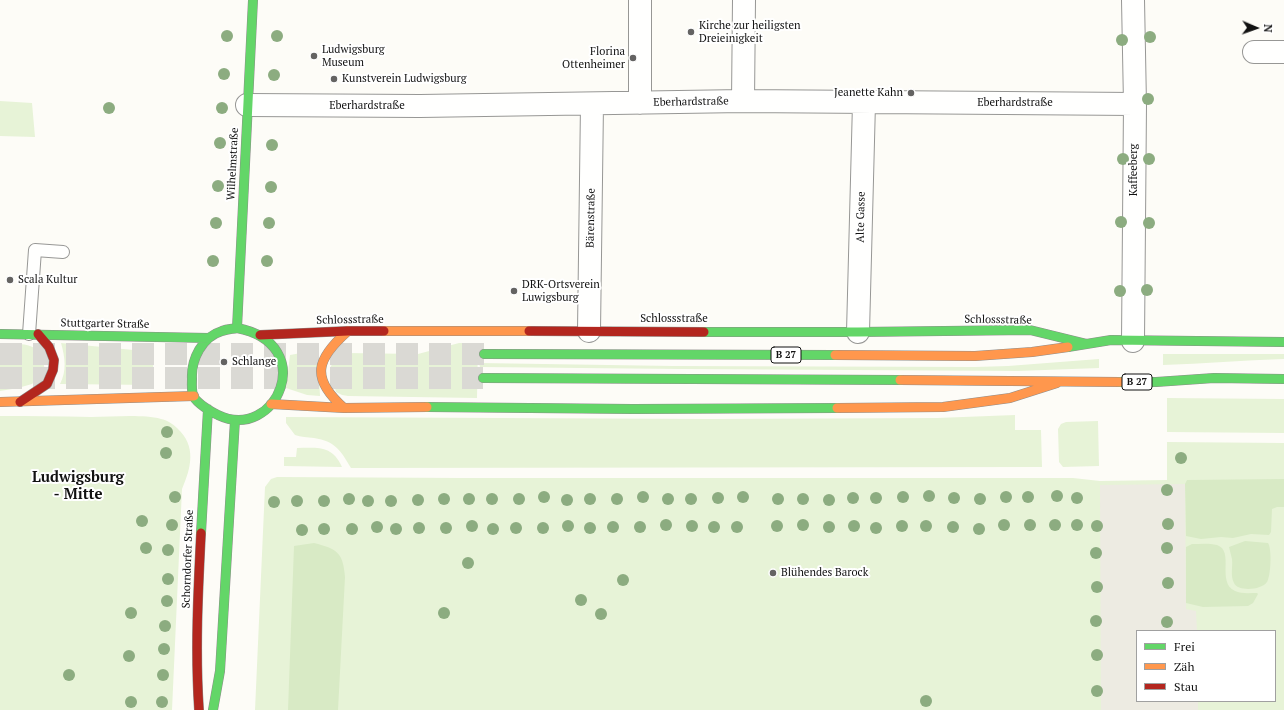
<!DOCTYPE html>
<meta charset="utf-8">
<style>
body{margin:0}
#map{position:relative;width:1284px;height:710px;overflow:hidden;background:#fdfcf7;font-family:"PT Serif",serif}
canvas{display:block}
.legend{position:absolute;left:1136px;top:630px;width:140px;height:72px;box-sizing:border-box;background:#fff;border:1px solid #a0a0a0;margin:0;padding:5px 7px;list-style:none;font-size:12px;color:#111}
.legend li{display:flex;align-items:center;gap:8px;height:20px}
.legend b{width:20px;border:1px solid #a0a0a0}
.north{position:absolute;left:1236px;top:8px;width:40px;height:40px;-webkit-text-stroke:3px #fff;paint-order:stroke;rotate:92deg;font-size:11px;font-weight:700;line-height:16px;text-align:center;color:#111}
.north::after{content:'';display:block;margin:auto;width:14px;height:18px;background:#111;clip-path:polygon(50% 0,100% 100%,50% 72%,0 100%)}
</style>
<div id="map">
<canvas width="1284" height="710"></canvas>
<ul class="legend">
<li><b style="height:5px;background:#63d668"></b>Frei</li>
<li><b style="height:5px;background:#ff974d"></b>Zäh</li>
<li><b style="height:5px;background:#b3261e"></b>Stau</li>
</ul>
<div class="north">N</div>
</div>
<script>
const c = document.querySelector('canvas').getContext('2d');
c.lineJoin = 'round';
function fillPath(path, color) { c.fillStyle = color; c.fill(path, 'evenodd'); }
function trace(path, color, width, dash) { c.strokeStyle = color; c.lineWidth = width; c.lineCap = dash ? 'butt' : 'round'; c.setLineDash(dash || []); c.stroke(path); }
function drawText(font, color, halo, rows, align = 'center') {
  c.font = font + ' "PT Serif",serif'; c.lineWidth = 4; c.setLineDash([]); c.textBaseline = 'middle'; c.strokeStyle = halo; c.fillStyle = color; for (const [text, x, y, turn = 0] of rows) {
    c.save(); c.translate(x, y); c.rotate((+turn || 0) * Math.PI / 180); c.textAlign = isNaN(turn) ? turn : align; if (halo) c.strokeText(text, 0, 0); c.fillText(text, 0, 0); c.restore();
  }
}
fillPath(new Path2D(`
 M0 101 32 103 35 137 0 136Z
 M0 343C25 345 42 340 45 372L32 384 18 388 0 391Z
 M61 343 154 352 152 385 60 384C67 371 65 357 61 343Z
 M459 343H478L477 398 348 396 342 395 336 392 330 368C334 360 338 356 346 353L418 354Z
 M301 353H318L320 396 307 395 286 388 290 355Z
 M1163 354H1284V359C1243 360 1203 364 1163 365Z
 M1099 359V368L1018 371 681 369 480 367 479 363 673 366 975 367 1008 366Z
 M1167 398 1284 399V433L1167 432Z
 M1015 415V430H1041L1042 467 351 468C341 451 335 441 314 438 307 437 301 437 295 435L286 423V417L710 419 937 418Z
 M0 416C30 416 61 416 91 417 112 417 142 414 161 419 167 420 173 424 177 428 197 446 191 468 182 489L172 710H0Z
 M1098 421 1099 466 1063 467 1059 462 1058 429 1061 424 1066 422Z
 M1167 442 1284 443V710H255L265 487 271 479 277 477 463 478H1073L1100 481 1167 480ZM1137 631H1275V701H1137Z
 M297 448C318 448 332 445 342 467L284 466V457H296Z`), '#e7f3d7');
fillPath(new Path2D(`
 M1284 479V507H1277L1272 509 1271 532 1269 535 1251 534 1233 538 1221 537 1201 539 1186 536 1185 484 1187 480Z
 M1245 541 1268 543C1272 548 1271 576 1267 582 1262 590 1238 592 1234 583 1230 575 1233 567 1232 559 1231 555 1230 551 1229 547Z
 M314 543C337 549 343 552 345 577L338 710H288L294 546Z
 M1192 544C1200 544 1209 543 1217 545 1235 551 1216 582 1235 591 1241 594 1250 593 1257 593L1258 594 1253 603 1248 606 1203 607 1186 603V547Z`), '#d8eac5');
fillPath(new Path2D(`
 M1185 484 1186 609 1196 611 1197 631H1137V701H1198V710H1101L1100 485Z`), '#edebe2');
trace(new Path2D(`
 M0 354H484
 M0 378H483`), '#dad9d4', 22, [22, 11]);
const lane = new Path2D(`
 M29 334 35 250 63 252`);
const street = new Path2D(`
 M640 0V103
 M1133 0 1135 104 1133 341
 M1254 52H1284
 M743 101 744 0
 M247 105 420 106 743 101 1135 104
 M589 331 592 104
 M858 332 864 103`);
const fast = new Path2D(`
 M237 328 253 0
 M237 328C320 344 276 443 218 415 211 412 197 403 194 397 191 392 192 384 192 379 191 359 202 337 222 331 227 329 232 329 237 328Z
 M704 332H858L1030 330 1087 344
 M0 334 209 338
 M1068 347 1111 340 1284 342
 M484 354 835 355
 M483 378 900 380
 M1120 382H1156L1214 378 1284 379
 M427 407 633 409 837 408
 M201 533 208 409
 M213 710 220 671 235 420`);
const slow = new Path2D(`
 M384 331H529
 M835 355 975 356 1032 352 1068 347
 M900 380 1120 382
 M0 402 194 396
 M271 404 344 408 427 407
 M344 408C310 378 316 359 348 331
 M837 408 943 407 1010 398 1057 383`);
const jam = new Path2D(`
 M529 331 704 332
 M260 335 348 331H384
 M20 402 47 384 53 370 54 360 49 347 38 334
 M199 710C195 651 198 592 201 533`);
trace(lane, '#979795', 14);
trace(street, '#979795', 24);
trace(fast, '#8e8d8b', 10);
trace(slow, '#8e8d8b', 10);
trace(jam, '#8e8d8b', 10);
trace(lane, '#fffffe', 12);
trace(street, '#fffffe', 22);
trace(fast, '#63d668', 9);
trace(slow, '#ff974d', 9);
trace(jam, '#b3261e', 9);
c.fillStyle = '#8cac80';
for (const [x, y] of [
 [227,36],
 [277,36],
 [1150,37],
 [1122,40],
 [224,74],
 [274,75],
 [1148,99],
 [109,108],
 [222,108],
 [220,143],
 [272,145],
 [1123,159],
 [1149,159],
 [218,186],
 [271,187],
 [1121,222],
 [216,223],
 [269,223],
 [1149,223],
 [213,261],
 [267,261],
 [1147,290],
 [1120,291],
 [167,432],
 [166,453],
 [1181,458],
 [1167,490],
 [929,496],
 [1057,496],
 [175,497],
 [544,497],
 [643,497],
 [743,497],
 [903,497],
 [1006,497],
 [1028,497],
 [718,498],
 [853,498],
 [876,498],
 [954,498],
 [1077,498],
 [349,499],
 [444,499],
 [469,499],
 [492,499],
 [519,499],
 [590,499],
 [617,499],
 [668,499],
 [691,499],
 [778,499],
 [803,499],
 [980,499],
 [418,500],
 [567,500],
 [829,500],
 [297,501],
 [324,501],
 [368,501],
 [391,501],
 [274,502],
 [142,521],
 [1168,524],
 [172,525],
 [666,525],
 [803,525],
 [1004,525],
 [1030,525],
 [1055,525],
 [1077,525],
 [472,526],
 [568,526],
 [692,526],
 [777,526],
 [854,526],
 [902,526],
 [926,526],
 [1097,526],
 [377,527],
 [613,527],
 [640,527],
 [714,527],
 [737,527],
 [829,527],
 [953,527],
 [419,528],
 [446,528],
 [516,528],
 [543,528],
 [590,528],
 [876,528],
 [324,529],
 [352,529],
 [396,529],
 [493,529],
 [979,529],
 [302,530],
 [146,548],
 [1167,548],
 [168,550],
 [1096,553],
 [468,563],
 [168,579],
 [623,580],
 [1168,583],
 [1097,587],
 [581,600],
 [167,601],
 [131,613],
 [444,613],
 [601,614],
 [1096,621],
 [1167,622],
 [165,626],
 [164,649],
 [1097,655],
 [129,656],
 [69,675],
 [163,675],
 [1097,691],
 [926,701],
 [131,702],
 [162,702]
]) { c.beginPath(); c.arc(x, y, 6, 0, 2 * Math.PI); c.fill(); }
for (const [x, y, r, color] of [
 [691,32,4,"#646362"],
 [314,56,4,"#646362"],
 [633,58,4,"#646362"],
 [334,79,4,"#646362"],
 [911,93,4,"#646362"],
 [10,280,4,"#646362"],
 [514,291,4,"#646362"],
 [224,362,4,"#646362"],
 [773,573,4,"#646362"]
]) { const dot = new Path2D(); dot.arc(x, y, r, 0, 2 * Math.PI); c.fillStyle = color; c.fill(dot); trace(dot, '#fff', 1.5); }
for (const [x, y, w] of [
 [786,355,30],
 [1137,382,30]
]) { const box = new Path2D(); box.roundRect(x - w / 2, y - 8, w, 16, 3); c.fillStyle = '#fff'; c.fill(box); trace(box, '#111', 1); }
drawText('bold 10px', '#111', null, [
 ["B 27",786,355],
 ["B 27",1137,382]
]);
drawText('11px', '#111', '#fff', [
 ["Kirche zur heiligsten",699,26],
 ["Dreieinigkeit",699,39],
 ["Ludwigsburg",322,50],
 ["Museum",322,63],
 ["Florina",625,52,"right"],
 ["Ottenheimer",625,65,"right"],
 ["Kunstverein Ludwigsburg",342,79],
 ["Jeanette Kahn",903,93,"right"],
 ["Scala Kultur",18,280],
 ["DRK-Ortsverein",522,285],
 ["Luwigsburg",522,298],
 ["Schlange",232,362],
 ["Blühendes Barock",781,573]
], 'left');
drawText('11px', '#111', '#fff', [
 ["Eberhardstraße",691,102,-1],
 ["Eberhardstraße",1015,103],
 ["Eberhardstraße",367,106],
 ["Wilhelmstraße",233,164,-87],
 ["Kaffeeberg",1134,170,-90],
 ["Alte Gasse",861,217,-89],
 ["Bärenstraße",591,218,-89],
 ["Schlossstraße",674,319],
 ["Schlossstraße",350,320,-1],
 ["Schlossstraße",998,320,1],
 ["Stuttgarter Straße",105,324,1],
 ["Schorndorfer Straße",188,559,-88]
]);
drawText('bold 15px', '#111', '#fff', [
 ["Ludwigsburg",78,478],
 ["- Mitte",78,495]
]);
</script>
